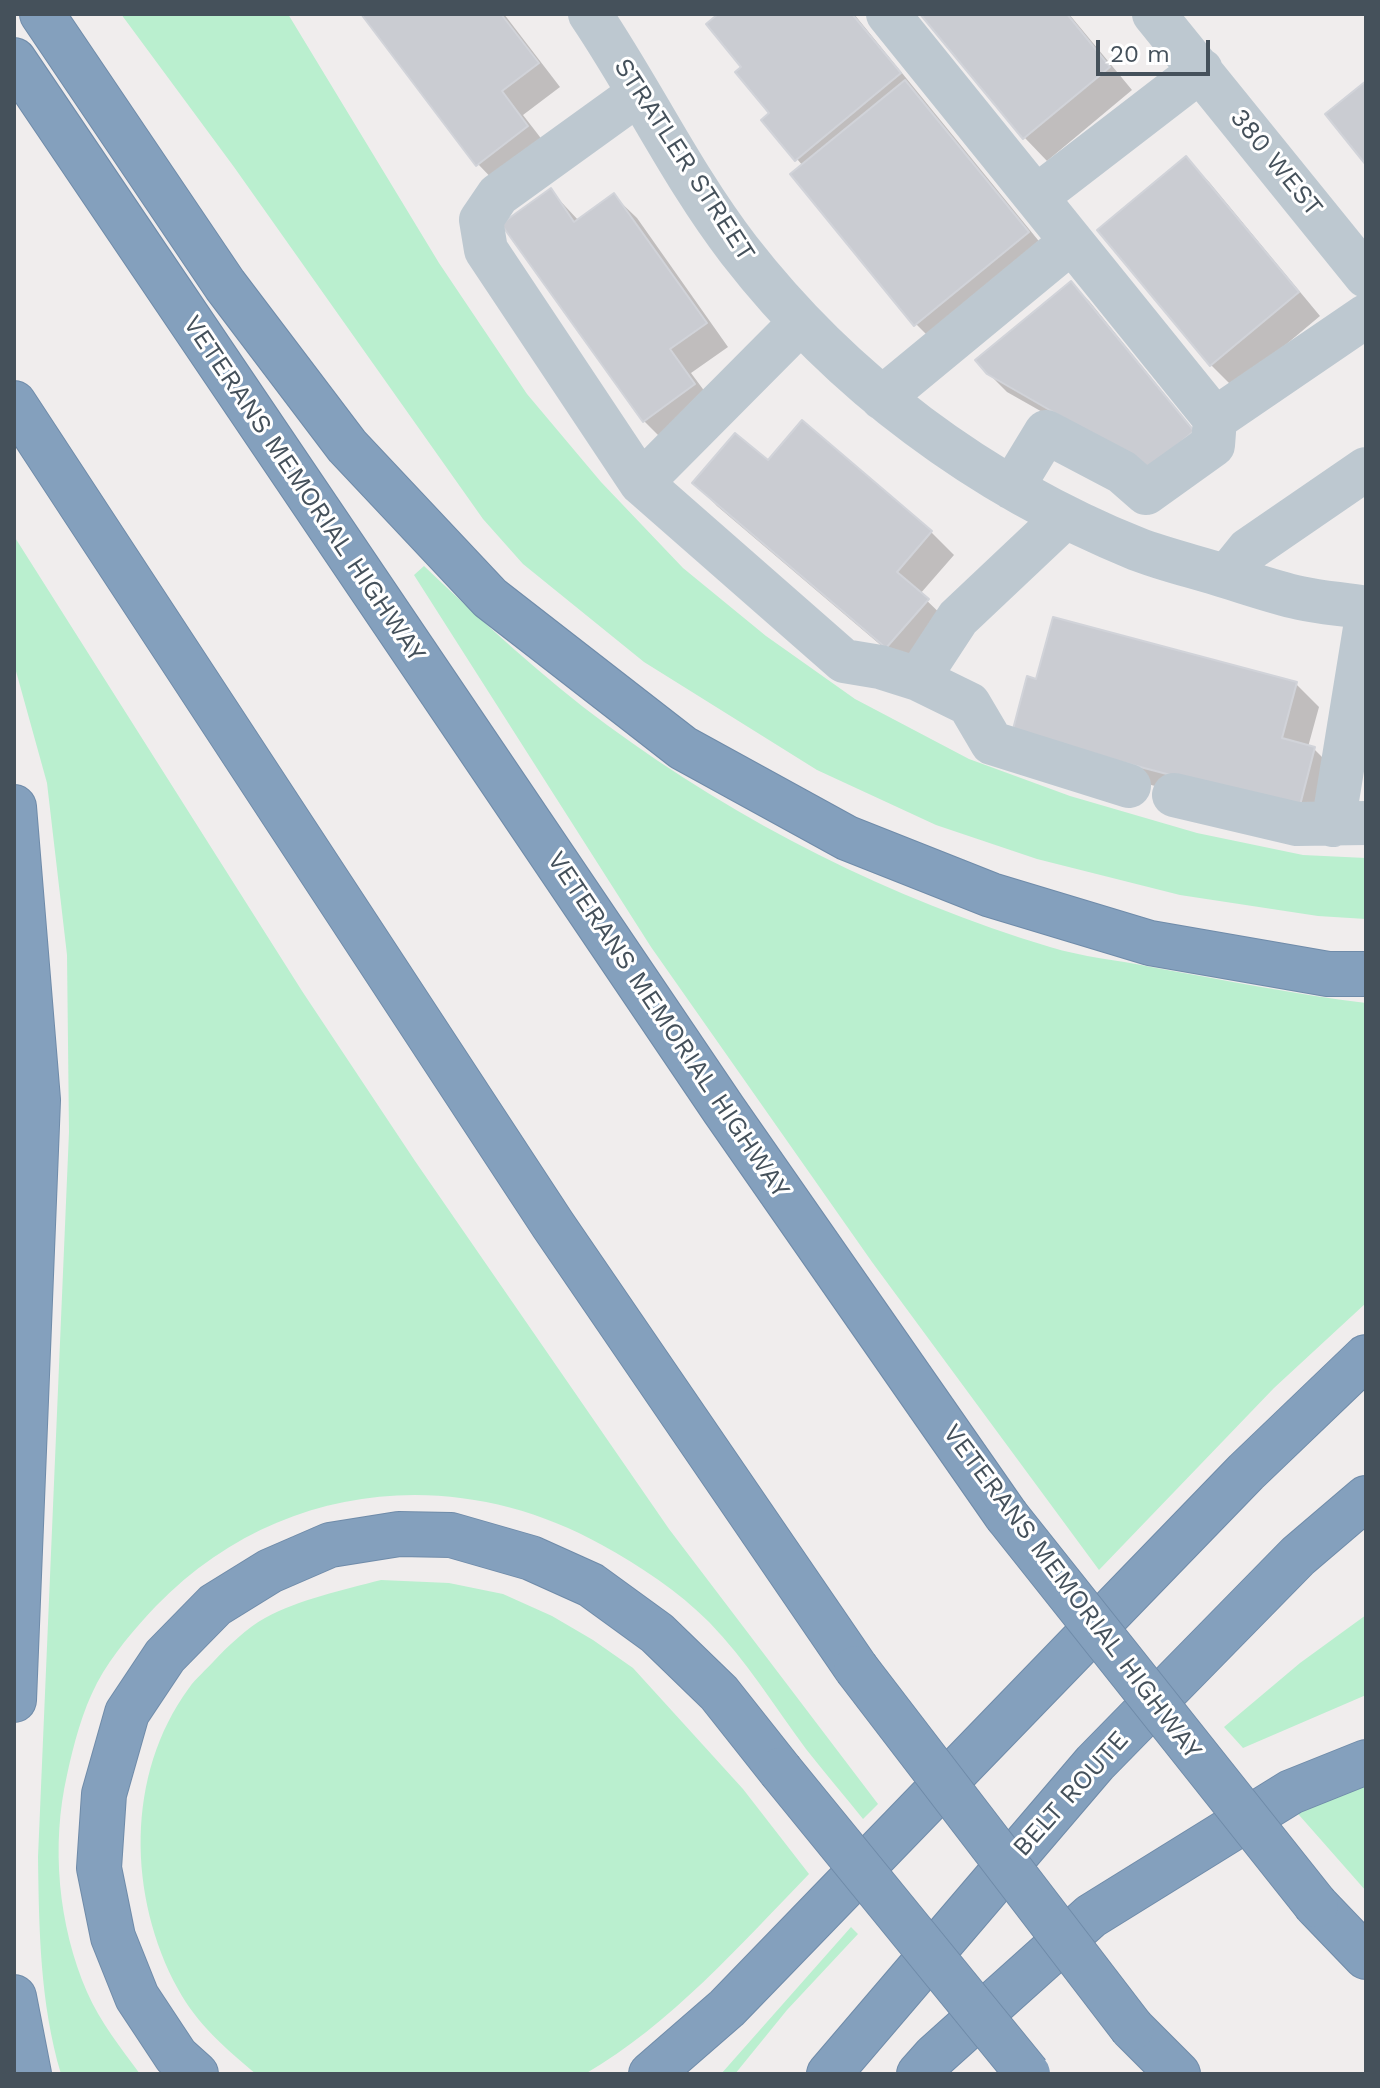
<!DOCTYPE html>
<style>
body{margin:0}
#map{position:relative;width:1380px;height:2088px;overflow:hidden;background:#f0eded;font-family:"Work Sans",sans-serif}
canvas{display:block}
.frame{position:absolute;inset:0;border:16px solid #45515b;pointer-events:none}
.scale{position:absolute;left:1096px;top:40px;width:114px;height:36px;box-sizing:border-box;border:4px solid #45515b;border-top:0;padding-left:10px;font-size:24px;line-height:28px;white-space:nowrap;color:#45515b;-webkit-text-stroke:6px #fff;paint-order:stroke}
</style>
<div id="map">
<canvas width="1380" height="2088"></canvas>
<div class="frame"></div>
<div class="scale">20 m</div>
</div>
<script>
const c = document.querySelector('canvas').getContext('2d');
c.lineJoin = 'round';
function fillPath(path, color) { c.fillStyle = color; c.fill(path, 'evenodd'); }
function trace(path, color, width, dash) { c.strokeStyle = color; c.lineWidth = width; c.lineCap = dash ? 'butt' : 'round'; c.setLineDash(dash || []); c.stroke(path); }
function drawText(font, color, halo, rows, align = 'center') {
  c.font = font + ' "Work Sans",sans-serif'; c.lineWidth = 6; c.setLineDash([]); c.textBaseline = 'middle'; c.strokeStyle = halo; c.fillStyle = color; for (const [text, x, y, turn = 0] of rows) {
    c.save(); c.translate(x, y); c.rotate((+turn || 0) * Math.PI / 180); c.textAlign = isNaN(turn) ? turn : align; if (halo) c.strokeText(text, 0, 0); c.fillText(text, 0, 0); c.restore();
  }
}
fillPath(new Path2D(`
 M121 14H288L439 263 527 394 601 482 683 568 766 636 855 699 969 759 1070 796 1197 833 1303 855 1366 858V919L1318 916 1180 895 1037 859 936 825 817 770 644 662 523 564 483 519 234 167Z
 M14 536 302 991 415 1161 669 1529 878 1804 863 1819C844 1795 824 1772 806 1749 774 1706 747 1661 709 1622 678 1591 640 1566 602 1545 454 1462 276 1482 156 1606 135 1628 112 1655 97 1683 82 1712 74 1743 67 1775 51 1845 58 1925 87 1992 100 2022 121 2048 140 2074H61C40 2003 39 1930 38 1857L69 1132 67 955 47 783 14 664Z
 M424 566C483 622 542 677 607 725 740 823 891 899 1050 947 1082 957 1118 960 1151 967 1223 980 1293 994 1366 1003V1303L1274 1388 1099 1570 872 1262 651 947 414 575Z
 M381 1580 449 1583 503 1594 552 1616 593 1640 633 1668 743 1789 809 1874C740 1945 671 2024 585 2074H256C226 2049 197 2024 178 1989 128 1897 125 1775 189 1688 196 1678 206 1670 214 1661 228 1646 247 1628 265 1618 300 1599 343 1590 381 1580Z
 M1366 1615V1695L1243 1748 1224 1727 1300 1663Z
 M1366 1772V1891L1292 1807Z
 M851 1927 858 1934 787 2010 735 2074H721Z`), '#baefcf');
fillPath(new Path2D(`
 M364 14H504L560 87 523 115 550 150 500 187 478 164Z
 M721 14H854L1051 256 939 347 916 324 793 174 803 166 764 120 772 113 744 67Z
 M922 14H1069L1132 90 1047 161 1025 138Z
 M1186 159 1209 182 1320 316 1234 388 1211 365Z
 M551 191 579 221 614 196 637 218 728 347 691 373 717 408 667 444 644 421 504 224Z
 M1071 284 1089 301 1210 450 1150 473 1007 392 988 373Z
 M802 423 931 532 954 555 920 594 950 623 910 670 717 506 695 483 768 463Z
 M1296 684 1319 707 1308 747 1314 749 1337 772 1321 830 1038 755Z`), '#0003');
const building = new Path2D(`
 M361 14H501L539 63 502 91 528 126 476 166Z
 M718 14H852L901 73 795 161 761 120 769 113 735 72 741 67 706 24Z
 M920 14H1067L1110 67 1023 139Z
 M905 80 1029 232 914 326 790 174Z
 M1366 81V165L1325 114Z
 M1186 156 1299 292 1210 366 1097 230Z
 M551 188 574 222 614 193 707 323 670 349 695 384 643 422 501 224Z
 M1071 281 1194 431 1146 471 1135 459 987 374 975 360Z
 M802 420 932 531 897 572 929 599 886 648 692 483 735 433 768 460Z
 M1053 617 1297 682 1282 738 1315 747 1299 809 1012 733 1027 676 1036 679Z`);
fillPath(building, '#caccd2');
trace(building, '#d1d3d9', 2);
const highway = new Path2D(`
 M42 14 225 285 347 446 490 598 683 748 847 838 991 895 1150 943 1328 974H1366
 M14 60 724 1110 1006 1515
 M14 403 553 1225 856 1668
 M14 807 38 1100 14 1700
 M1316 1905 1366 1957
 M14 1997 29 2074
 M1132 2028 1178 2074
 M196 2074 176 2056 137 1997 113 1937 99 1868 104 1794 127 1713 165 1656 215 1605 270 1571 330 1545 399 1534 451 1535 531 1558 591 1585 657 1633 719 1693 780 1770
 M651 2074 727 2008 1246 1472 1366 1357
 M829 2074 1095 1763 1298 1556 1366 1498
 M919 2074 935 2056 1091 1916 1291 1792 1366 1762`);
trace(highway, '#6f8ba9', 46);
trace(new Path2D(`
 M590 14C642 91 682 176 739 250 842 383 981 486 1137 549 1163 559 1192 566 1218 574 1245 582 1273 592 1300 598 1322 603 1344 604 1366 608
 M888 14 1215 419 1213 445 1146 493 1122 472 1046 432 1012 488
 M1154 14 1366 276
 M638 94 498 195 481 220 486 250 641 483
 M1036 197 1201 70
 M801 322 641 483 844 661 880 667 918 679 958 618 1065 517
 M882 398 1071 242
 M1215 419 1366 316
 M1227 576 1248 550 1366 469
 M918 679 969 704 992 743 1129 786
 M1174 795 1297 824 1366 823
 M1333 825 1366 622`), '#bdc8d0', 44);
trace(highway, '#84a0bd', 44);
const highwayBridge = new Path2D(`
 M1006 1515 1316 1905
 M856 1668 1132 2028
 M780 1770 1028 2074`);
trace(highwayBridge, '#6f8ba9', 46, []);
trace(highwayBridge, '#84a0bd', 44);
drawText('26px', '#45515b', '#fff', [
 ["STRATLER STREET",684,160,57],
 ["380 WEST",1276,163,51],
 ["VETERANS MEMORIAL HIGHWAY",304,489,56],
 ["VETERANS MEMORIAL HIGHWAY",668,1025,56],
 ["VETERANS MEMORIAL HIGHWAY",1072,1592,53],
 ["BELT ROUTE",1071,1794,-48]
]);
</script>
